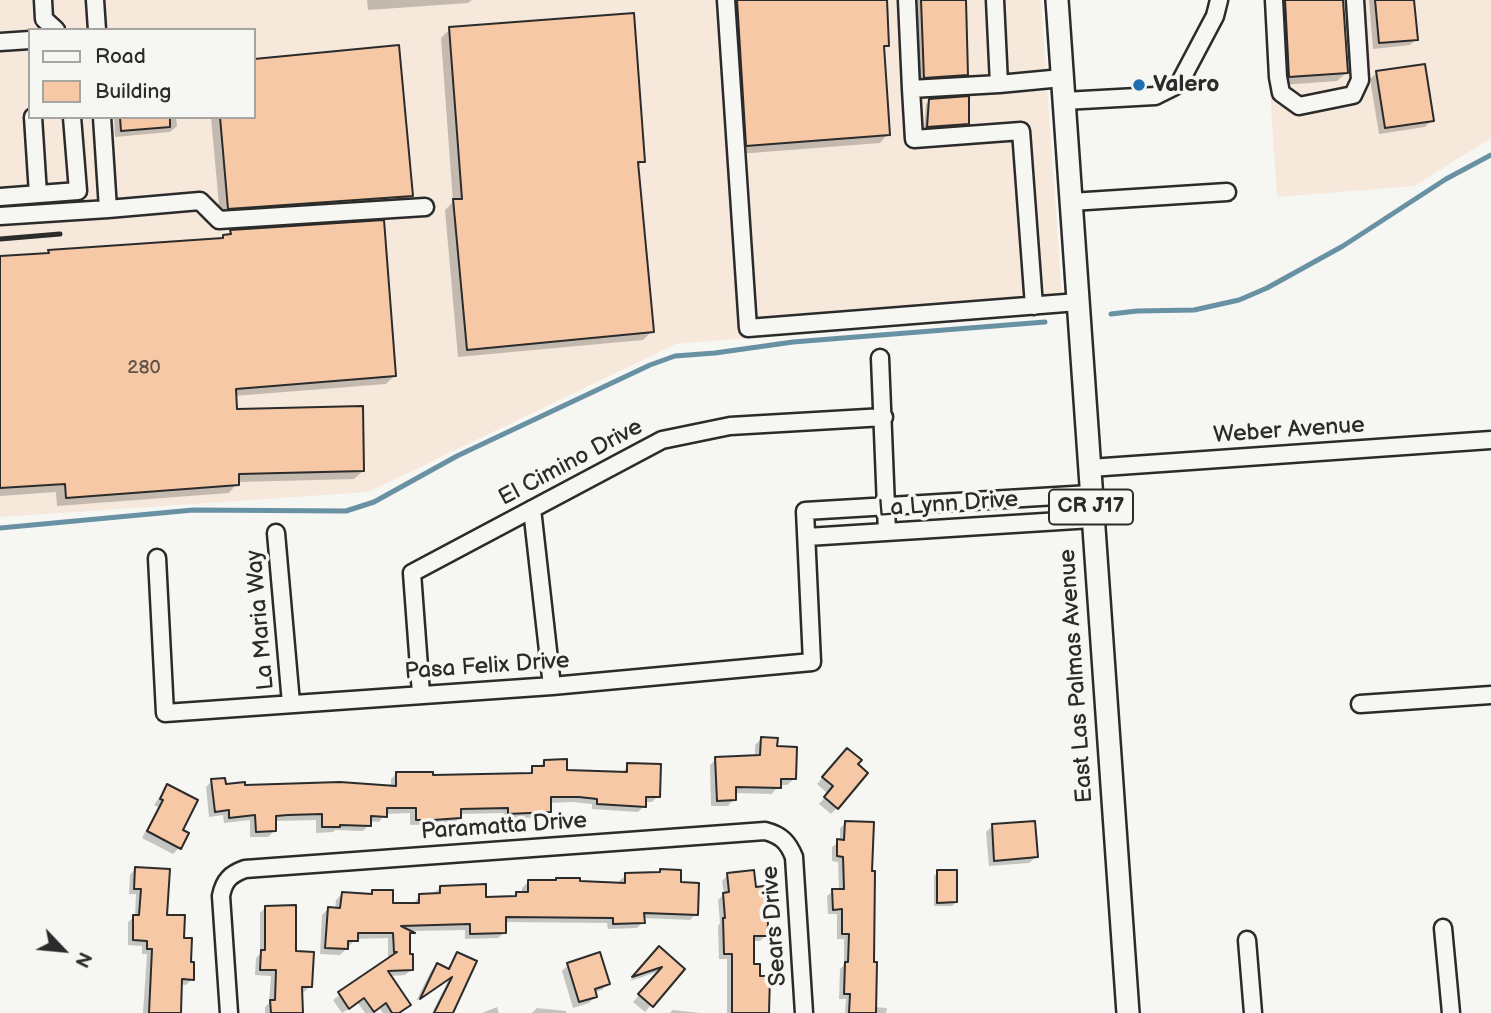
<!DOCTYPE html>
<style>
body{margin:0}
#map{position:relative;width:1491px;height:1013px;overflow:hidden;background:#f6f6f2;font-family:"Balsamiq Sans",sans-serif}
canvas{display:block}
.legend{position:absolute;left:28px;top:28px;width:228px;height:91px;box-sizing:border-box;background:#f6f6f2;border:2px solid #a5a5a2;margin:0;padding:9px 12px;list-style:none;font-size:21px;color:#2b2b2b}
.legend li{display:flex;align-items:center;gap:14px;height:35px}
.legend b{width:35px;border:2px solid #a5a5a2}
.north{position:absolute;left:28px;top:915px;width:70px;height:70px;-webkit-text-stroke:5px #f6f6f2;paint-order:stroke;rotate:116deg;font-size:19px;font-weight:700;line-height:28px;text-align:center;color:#2b2b2b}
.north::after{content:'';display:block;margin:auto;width:24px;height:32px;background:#2b2b2b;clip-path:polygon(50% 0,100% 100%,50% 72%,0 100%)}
</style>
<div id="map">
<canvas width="1491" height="1013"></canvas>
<ul class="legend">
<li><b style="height:9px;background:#f6f6f2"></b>Road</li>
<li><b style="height:19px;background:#f6c8a5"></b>Building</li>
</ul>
<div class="north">N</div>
</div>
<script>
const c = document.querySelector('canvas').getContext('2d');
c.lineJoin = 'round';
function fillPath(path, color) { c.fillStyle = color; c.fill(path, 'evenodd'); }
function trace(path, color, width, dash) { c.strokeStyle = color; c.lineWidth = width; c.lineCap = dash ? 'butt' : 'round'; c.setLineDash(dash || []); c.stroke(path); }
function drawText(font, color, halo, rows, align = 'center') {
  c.font = font + ' "Balsamiq Sans",sans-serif'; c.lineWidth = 7; c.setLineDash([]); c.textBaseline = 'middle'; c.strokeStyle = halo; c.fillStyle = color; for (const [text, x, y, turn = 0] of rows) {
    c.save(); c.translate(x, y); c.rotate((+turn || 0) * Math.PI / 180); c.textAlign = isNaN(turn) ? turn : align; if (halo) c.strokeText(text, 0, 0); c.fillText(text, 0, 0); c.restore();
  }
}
fillPath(new Path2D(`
 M0 0H1041L1063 311 676 344 368 492 0 517ZM30 30H254V117H30Z
 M1264 0H1491V138L1414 186 1277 197Z`), '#f6e8db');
fillPath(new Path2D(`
 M367 0H472L468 3 368 10Z
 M725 0H885L888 45 882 50 888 134 880 143 738 154Z
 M913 0H964L967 75 958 83 916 86Z
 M1270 0H1341L1346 73 1337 81 1281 85Z
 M1369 0H1413L1416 39 1410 45 1373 49Z
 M450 29 643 161 637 167 652 331 643 340 458 357 445 210 453 202 441 38Z
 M398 47 411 195 402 204 220 217 211 117H254V61Z
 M1377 73 1432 120 1425 127 1379 134 1370 79Z
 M930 100 967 124 963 128 924 131 926 104Z
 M114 117H176L177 126 170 132 115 137Z
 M231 232 394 376 386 384 234 396 235 411 363 471 354 479 238 482 229 493 57 506 56 492 0 496V258L46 255 49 252 220 240Z
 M761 739 776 748 794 779 787 785H779L772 794 734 793V799L728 806H711L710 765 716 759 755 757V745Z
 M841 756 837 808 831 814 819 804 828 794 817 784Z
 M545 762 566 772 622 774 628 765 658 796 652 802H644V806L638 812 592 809V804L572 802 549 803V811L543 817 503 819V813L459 814V818L453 824 410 825V813L385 814 379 822 369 821V825L363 831 335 830 333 832 316 833V820L274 821V831L268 837H250V820L224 823 223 815 209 817 206 787 212 781 224 786 391 787V779L397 773 431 777 526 775Z
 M167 786 181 831 179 848 173 854 142 838 158 807 154 805Z
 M846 823 870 872 874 1007 887 1008 886 1013H845L846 999H839L840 969 844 965V939H837V914H828L827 896 833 891 839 890 838 862 832 861V847L840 841V828Z
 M992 826 1036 857 1029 863 989 866 986 832Z
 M135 869 183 940H190L192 979 186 985 180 984V1013H143L147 954H142V946L128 945V922L135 916 136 894H129L130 875Z
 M661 871 679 884 696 914 690 920 643 918V922L637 928 608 929 607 923 504 922 505 932 498 938 465 939V930L414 931 408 937 412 969 405 975 390 976 409 1004 403 1010 399 1013H383L374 1001 373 1013H365L358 1003 342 1013 333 1000 392 957H388V938L356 939 340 955 320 954 322 915 328 909 335 910 336 900 342 894 369 895 373 892 391 905H413L419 896 434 893 441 887 485 899 512 898 517 894 522 893V888L528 882 620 884 619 881 626 875 658 874Z
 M938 872 956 902 952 906H934V876Z
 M728 875 766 935 760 941H753L752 966 758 978 767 1012 772 1013H727V959H719L718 926 720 923 718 900 724 894 722 881Z
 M266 907 294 953 310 986 304 992H300L301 1013H265V1007L269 1003 271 976 255 975 256 958 260 954V913Z
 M458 954 451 1013H432L449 979 416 1001 431 971 437 965 447 969Z
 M653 955 683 969 645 1012 633 1002 660 971 630 981Z
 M568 965 608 983 602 990 594 992 596 996 589 1003 573 1008 562 971Z
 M497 1007 499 1013H482Z
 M537 1008 566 1011V1013H532Z
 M673 1010 700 1013H670Z`), '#0003');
trace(new Path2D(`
 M1111 314 1137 311 1194 310 1239 300 1267 288 1343 246 1446 179 1491 155
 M0 528 193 510 346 511 374 502 457 456 650 365 675 356 715 353 793 342 1045 322`), '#6991a4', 5);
const building = new Path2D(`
 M737 0H887L889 46H884L890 135 746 146Z
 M921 0H966L968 75 924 78Z
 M1285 0H1343L1348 73 1289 77Z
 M1375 0H1414L1418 40 1379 43Z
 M634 13 645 162H638L654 332 467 350 453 199H462L449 27Z
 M399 45 413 196 228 209 220 117H254V59Z
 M1425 64 1434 121 1385 128 1376 71Z
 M969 96V124L927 127 929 99Z
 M120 117H170V127L121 131Z
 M384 220 396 376 236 389 237 409 363 406 364 471 239 474V485L66 498 65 484 0 488V256L49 253 48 250 223 238V235L231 234 230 230Z
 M761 737 778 738 777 746 797 747 796 779H781V788L736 787V800L717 801 715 757 760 755Z
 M847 748 862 760 858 764 868 773 838 809 824 797 833 786 822 777Z
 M567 759V770L627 772V763L661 764 660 797H646V807L597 804V799L579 797H551V812L508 814V808L461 809V818L433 820H416V808H387V817L371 816V826L340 825V827H322V814L288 815 276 816V831L256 832 255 815 229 818V810L215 812 211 779 225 778 226 784 245 782V785L340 782 396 786V772H433V775L532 773V766H544V760Z
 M167 784 198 800 183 830 189 833 181 849 147 831 163 800 160 799Z
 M845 821 874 822 872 871H875L874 962H877L876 1013H849L850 994H844L845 962H848L849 934H842V909L833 910 832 889H844L843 857 837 856V839L844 840Z
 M1035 821 1038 857 994 861 992 824Z
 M135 867 170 869 167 915H185L184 938H192L191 962H194V980L182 979 181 1013H149L152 949H147V941L133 940V915H139L141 889H134Z
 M660 869 681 870V882L699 883 698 915 644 913 645 923 613 924V918L506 917V933L470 934V924L401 926 415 933H410V954H413V970L388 971 411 1005 399 1013H392L386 1003 374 1012 364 998 349 1009 338 992 397 952H394L393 933H358V941H348V949L325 948 328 907 340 908 342 892 372 894V890H393V903H419V894L440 893V886L486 884V897L516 896V892H528V880H556V878H580V881L625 883V873L660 872Z
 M754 870 756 887 764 886 768 924 767 936H754V964H760V976H770L769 1013H732V954H724L723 918H725L723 893 729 892 727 873Z
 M937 870H957V902L937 903Z
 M296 905V951L314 952 312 987H302L303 1013H271L270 1000H275L276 970H260L261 950H265V906Z
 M659 946 685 969 653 1007 638 994 662 967 632 977Z
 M457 952 477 961 453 1013H434L452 977 420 999 437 963 449 969Z
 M600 952 610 984 595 989 597 997 579 1002 567 963Z`);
fillPath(building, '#f6c8a5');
trace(building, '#2b2b2b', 2);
const minor = new Path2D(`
 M43 0 44 19 56 30
 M95 0 97 30
 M726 0 748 328 1078 302
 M907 0 911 89 999 84
 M995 0 999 84 1062 78
 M1274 0 1278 77 1281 93 1299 106 1353 95 1360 80 1355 0
 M0 42 30 40
 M911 89 914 139 1021 131 1034 306
 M1064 101 1155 96 1179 84 1215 16 1219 0
 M33 117 38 194
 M0 197 78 191 72 117
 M1071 202 1227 192
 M108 209 200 201 219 220 425 207
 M0 216 108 209 102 117
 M880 358 887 532
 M1090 468 1491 440
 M532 509 552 686
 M276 533 291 703
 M807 537 1092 519
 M157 558 165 713 552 686 812 662 805 511 1090 494
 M421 694 412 573 662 440 730 426 884 417
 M1360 704 1491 695
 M1443 928 1451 1013
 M1247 940 1253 1013
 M229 1013 221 896C224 880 231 874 245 869L765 831C781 835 788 842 794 857L804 1013`);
const major = new Path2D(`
 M1057 0 1128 1013`);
trace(minor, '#2b2b2b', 21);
trace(major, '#2b2b2b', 26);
trace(minor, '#f6f6f2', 16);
trace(major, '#f6f6f2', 21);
trace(new Path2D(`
 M0 239 60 234`), '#2b2b2b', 5);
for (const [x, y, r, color] of [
 [1139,85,7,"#1f6fb2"]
]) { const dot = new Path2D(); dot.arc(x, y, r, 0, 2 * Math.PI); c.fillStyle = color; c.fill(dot); trace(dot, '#f6f6f2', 2.5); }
drawText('19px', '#5e524a', null, [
 ["280",144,368]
]);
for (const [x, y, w] of [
 [1091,507,84]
]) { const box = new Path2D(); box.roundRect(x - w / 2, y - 17.5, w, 35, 5); c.fillStyle = '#f6f6f2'; c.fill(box); trace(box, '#2b2b2b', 2); }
drawText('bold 21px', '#2b2b2b', null, [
 ["CR J17",1091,507]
]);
drawText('bold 23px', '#2b2b2b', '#f6f6f2', [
 ["Valero",1153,85]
], 'left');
drawText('23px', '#2b2b2b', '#f6f6f2', [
 ["Weber Avenue",1289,431,-4],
 ["El Cimino Drive",571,463,-28],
 ["La Lynn Drive",948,505,-4],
 ["La Maria Way",261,620,-95],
 ["Pasa Felix Drive",487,667,-4],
 ["East Las Palmas Avenue",1077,676,-94],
 ["Paramatta Drive",504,827,-4],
 ["Sears Drive",775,926,-94]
]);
</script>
